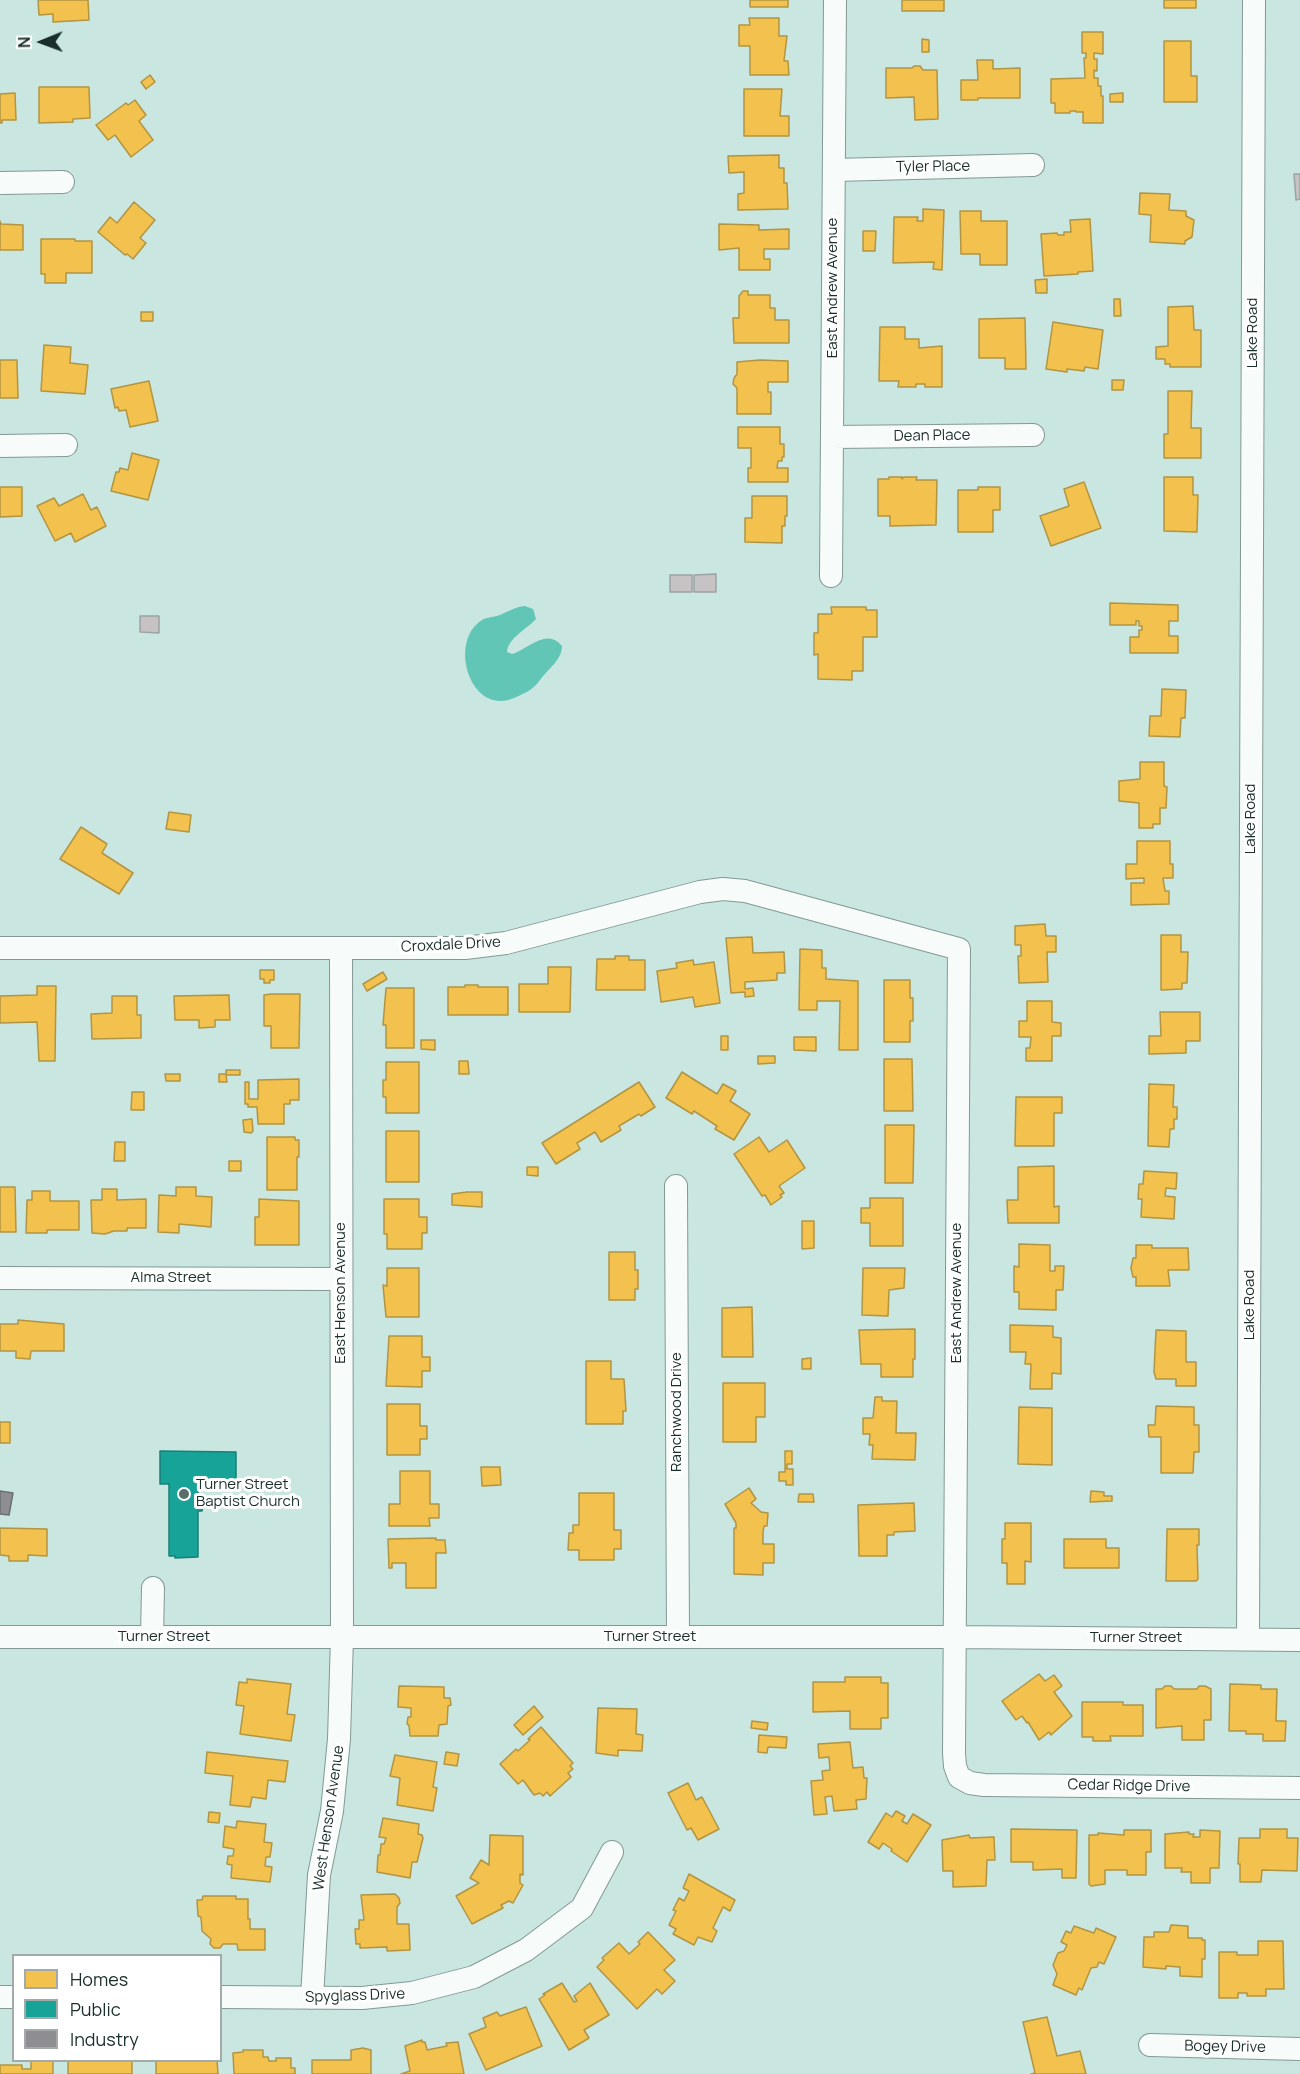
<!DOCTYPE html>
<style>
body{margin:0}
#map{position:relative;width:1300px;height:2074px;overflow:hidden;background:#cae6e0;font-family:Manrope,sans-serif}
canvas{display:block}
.legend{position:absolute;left:12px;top:1954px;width:210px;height:108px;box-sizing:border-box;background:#fff;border:2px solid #a3abaa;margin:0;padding:8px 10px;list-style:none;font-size:18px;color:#1a2e2a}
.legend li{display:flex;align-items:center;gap:12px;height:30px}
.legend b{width:30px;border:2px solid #a3abaa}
.north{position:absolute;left:12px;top:12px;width:60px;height:60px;-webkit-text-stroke:4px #fff;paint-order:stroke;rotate:269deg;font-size:16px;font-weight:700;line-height:24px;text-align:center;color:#1a2e2a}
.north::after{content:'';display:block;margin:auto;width:21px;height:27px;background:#1a2e2a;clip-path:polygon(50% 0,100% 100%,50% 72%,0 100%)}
</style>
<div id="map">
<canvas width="1300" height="2074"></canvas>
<ul class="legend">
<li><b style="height:16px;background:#f2c14e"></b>Homes</li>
<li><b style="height:16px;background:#17a398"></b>Public</li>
<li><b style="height:16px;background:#8d8d92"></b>Industry</li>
</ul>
<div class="north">N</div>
</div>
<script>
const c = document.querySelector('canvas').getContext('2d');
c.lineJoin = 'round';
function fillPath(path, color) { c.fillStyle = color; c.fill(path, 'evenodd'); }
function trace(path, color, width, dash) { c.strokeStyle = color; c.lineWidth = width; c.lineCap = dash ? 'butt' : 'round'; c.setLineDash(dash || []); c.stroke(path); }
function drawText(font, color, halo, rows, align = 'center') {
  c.font = font + ' Manrope,sans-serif'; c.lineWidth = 6; c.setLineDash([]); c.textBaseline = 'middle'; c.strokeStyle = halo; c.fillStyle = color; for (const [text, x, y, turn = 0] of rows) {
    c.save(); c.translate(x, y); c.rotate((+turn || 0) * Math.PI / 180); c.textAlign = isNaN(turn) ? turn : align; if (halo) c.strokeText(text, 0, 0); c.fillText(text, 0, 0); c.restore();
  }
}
fillPath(new Path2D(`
 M525 606 533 609 536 619C527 629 508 638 507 652L512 654C528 649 547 627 562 646 562 660 548 669 540 680 533 690 525 693 514 698 471 717 447 642 482 620 487 617 494 617 500 615 509 611 515 607 525 606Z`), '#62c6b7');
const homes = new Path2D(`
 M38 0H88L89 20 53 22V14L39 15Z
 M750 0H788V7H750Z
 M902 0H944V11H902Z
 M1164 0H1196V8H1164Z
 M749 18H779V36H787L784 61H788L789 75H750V46H739V25H750Z
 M1082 32H1103V54L1094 53V59H1097V71L1094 70V78H1098V86H1101V96H1103V123H1083V112H1076V111H1070V113H1055V103H1051V79L1085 78 1084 58H1086V53H1082Z
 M922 39 929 40V52H922Z
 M1164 41H1191V76H1197V102H1164Z
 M977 60H993V69L1020 68V98H978V100H961V80H978Z
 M914 66H920L923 70H937L938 119 915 120 914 97 886 98V68H912Z
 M150 75 155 82 146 89 141 82Z
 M39 87H89L90 118 73 119V122L39 123Z
 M744 89H782L780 116H789V136H744Z
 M15 93 16 120H2V123H0V94Z
 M1123 93V102H1110V94Z
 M135 100 146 115 139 121 153 140 131 157 115 135 108 140 96 125 126 103 128 105Z
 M779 155V168H784V183H787L788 209 738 210V194L744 193V172L729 173 728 156Z
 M1140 193 1170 194 1169 210 1186 211V216L1194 220 1192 237 1185 241V244L1150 242 1151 215 1139 214Z
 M134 202 155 220 140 238 146 243 133 259 127 254 125 255 98 232 110 217 117 223Z
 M923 209 944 210 942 270 933 269 934 262 893 263 894 217H918L917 221H923Z
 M960 211H981V221H1007V265H980V254H961Z
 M1090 219 1093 271 1078 272V274L1044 276 1041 234 1057 233 1058 235H1064V232H1071L1070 220Z
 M0 221 1 224 23 225V250H0Z
 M719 224 759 225V230L789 229V249H764V259H770V270H739V248L719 250Z
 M863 231H876L875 251H863Z
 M41 239H75V241H92V273H66V283H45V274H41Z
 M1047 279V293H1036L1035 280Z
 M743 291H748V295H770V308H775V320H789V343H734L733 318H739V296Z
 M1114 299H1120L1121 316H1114Z
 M1193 306 1194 330H1201V367H1170V364H1165V359H1156V347L1168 346V307Z
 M141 312H153V321H141Z
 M1025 318 1026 369H1005V358H979V319Z
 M1053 322 1103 330 1098 369 1085 367 1084 371 1067 369V372L1046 369Z
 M880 327H905V339H919V348L942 346V387H925V384H916V387H898L899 381H879Z
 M44 345 71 347 70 363 88 365 85 394 41 391Z
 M0 360H17L18 398H0Z
 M760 360 788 361V382H768V392H771V414H737V388L733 384 734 378 737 374V362Z
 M1112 380H1124L1123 390H1112Z
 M149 381 158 421 130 427 126 410 119 411 118 407 115 408 111 389Z
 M1168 391H1192L1191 428H1201V458H1164V434H1168Z
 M738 427H780V444H784V457H782V461H778L777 468H788V482H748V468H751V448H738Z
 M132 453 159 460 148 500 111 491 116 472H119L120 468 128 470Z
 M889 477H902V479L904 477H917L916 480H937L936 525 890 526V516H878V479H889Z
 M1164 477H1193V495H1198L1197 532 1164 531Z
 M1084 482 1101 528 1051 546 1040 516 1069 506 1064 489Z
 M0 487H22V516L0 517Z
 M978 487H1000V510H993V532H958V490H978Z
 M83 494 91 510 97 507 106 526 75 542 71 533 55 541 37 506 54 498 59 506Z
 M752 496H787V516H785V526H782V543L745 542V518H752Z
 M1110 603 1178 605V621H1169V636H1178V653H1130V637H1139V630H1142V626H1139V621H1136V625H1110Z
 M831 607H866V610H877V637H863V671H852V680L818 679V654L814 655V633H818V614H832Z
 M1162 689 1186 690 1185 718H1181L1180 737 1149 736 1150 716H1161Z
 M1140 762H1164V786L1167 787 1166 808H1160V824H1153V828H1139V803L1119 801V781L1140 779Z
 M169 812 191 815 189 832 166 829Z
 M81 827 107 844 102 853 133 873 119 894 60 859Z
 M1137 841H1170V864H1173V878H1163L1165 891H1169V904L1131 905V883H1144V878L1126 879V864H1137Z
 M1045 924 1046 936H1056V952H1047L1048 982 1019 983 1018 956H1021V945H1015V926Z
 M1161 935H1181V952H1188L1187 983H1182V989L1161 990Z
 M752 937 753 953 784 952 785 973H777V980L745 982V989L753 988 754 996 745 997V992L731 993 726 938Z
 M800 949 822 950V968H826V979L858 981V1050H839L840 1001H817V1010H799Z
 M615 956H629V960H645V990H596L597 959H615Z
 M693 960 694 965 714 962 720 1003 695 1007 693 997 661 1002 657 971 677 968 676 963Z
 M548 967H571L570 1012H519V984H548Z
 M260 970H274V980H270V983H264V979H260Z
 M383 972 387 979 367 991 363 984Z
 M884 980H910V998H913V1021H910V1042H884Z
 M465 985H478V987H508V1015H448V987H465Z
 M37 986H56L55 1061H39L37 1022 0 1023V996L37 995Z
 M386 988H414V1048H386V1025H383Z
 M271 994H300L299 1048H271V1026H264V995Z
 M229 995 230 1020H215V1027L199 1028V1020H175L174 996Z
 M112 996H137V1015H141V1038L92 1039 91 1014 112 1013Z
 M1027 1001H1052V1022L1061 1023V1036H1052V1061H1026V1048H1030L1031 1037H1019V1021H1027Z
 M1160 1012H1200V1041H1186V1053L1149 1054V1036H1161Z
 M721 1036H728V1050H721Z
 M794 1037H816V1051L794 1050Z
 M421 1040H435V1050L421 1049Z
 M758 1056H775V1063L758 1064Z
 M884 1059H912L913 1111H884Z
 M459 1061H468L469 1074H459Z
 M386 1062H419V1113H386V1097H383V1080H386Z
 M226 1070H240V1075H226L227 1082H219V1074H226Z
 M682 1072 717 1094 723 1084 736 1091 730 1101 750 1114 734 1140 715 1129 717 1126 694 1111 692 1114 666 1098Z
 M165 1074H180V1081H166Z
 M299 1079V1100H290V1104H284V1124H258L257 1107H248V1104H245V1082H249V1099H258V1080Z
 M639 1082 655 1107 641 1116 639 1114 619 1126 621 1130 601 1142 595 1132 577 1143 580 1149 556 1164 542 1143Z
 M1149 1084 1174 1085 1173 1107H1177V1119H1174V1129H1170L1169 1147 1148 1146Z
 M132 1092H144V1110H131Z
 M1016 1097H1062V1113H1054V1146H1015Z
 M252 1119 253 1131 251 1133 244 1132 243 1120Z
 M885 1125H914L913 1183H885Z
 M386 1131H419V1182H386Z
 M267 1137H295V1140H299V1157H297V1190H267Z
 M759 1137 769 1152 787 1140 805 1168 779 1186 784 1193 780 1195 782 1197 771 1205 765 1195 762 1196 734 1154Z
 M115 1142H125V1161H114Z
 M229 1161H241V1171H229Z
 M1054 1166V1207L1059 1206V1223H1008L1007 1200H1018V1167Z
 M527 1167H538V1176L527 1175Z
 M1144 1171 1177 1173 1176 1189 1166 1188 1165 1196 1175 1197 1174 1219 1141 1217 1142 1199H1138L1139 1184H1143Z
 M0 1187H15L16 1232H0Z
 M176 1187H196V1196L212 1197 211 1227 179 1224V1233L158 1232 159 1195 176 1196Z
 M102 1189H117V1200L146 1199V1228H127V1231H114L105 1234 92 1233 91 1200H102Z
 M32 1191H50V1201H79V1230H47V1233H26L27 1200H32Z
 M467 1192H482V1207L452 1205V1194Z
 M870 1198H903V1246H870V1223H861V1208H870Z
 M259 1199 299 1201V1245H255V1217H259Z
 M384 1199H419V1217H427V1233H422V1249H387V1234H384Z
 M802 1221H814V1248L802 1249Z
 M1019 1244 1050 1245V1271H1055V1266H1064L1063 1290H1056V1310L1019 1309V1292H1014V1266L1019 1267Z
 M1136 1245H1152V1248H1188L1189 1270H1168L1170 1286H1136V1277H1133L1131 1268 1133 1258H1136Z
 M609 1252H635V1270H638V1289H635V1300H609Z
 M387 1268H419V1317H386L383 1285 387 1286Z
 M863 1268H905L904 1288 889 1290 888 1316 862 1315Z
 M752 1307 753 1357H722V1308Z
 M18 1320 64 1324V1351H31L30 1359 16 1358V1351H0V1324H18Z
 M1010 1325 1053 1326V1337L1061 1338V1374L1052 1373V1389H1030L1031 1364H1025L1026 1352H1010Z
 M915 1329V1359H913V1377H881V1364H861L859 1330Z
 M1156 1330 1186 1331V1362H1196V1386H1176V1379H1156L1154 1372Z
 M389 1336H422V1357H430V1371H422V1387L386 1386Z
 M811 1358V1369H802V1359Z
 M586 1361H611V1379H624L626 1411H623V1424H586Z
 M723 1383H765V1417H756V1442H723Z
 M875 1397H882V1401H897L896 1433H916L915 1460 872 1459 873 1445H869L870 1434H863V1418H873Z
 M387 1404H420V1426H427V1439H420V1455H387Z
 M1156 1406 1194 1407V1425H1199V1452H1194L1193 1473H1161V1437H1149L1148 1425H1155Z
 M1019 1407 1052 1408V1465L1018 1464Z
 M0 1422H10V1443H0Z
 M785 1451H792V1464H787V1469H793V1485H786V1481H779V1472H785Z
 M481 1467H500L501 1485 482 1486Z
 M400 1471H430V1504H439V1518H429L430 1526H389V1504H400Z
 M749 1488 756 1499 751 1503 761 1512 768 1513 767 1526H764L763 1532V1544H774V1563H763V1575L734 1574V1528H736V1523L725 1504Z
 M1091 1491 1104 1492V1496H1112V1501L1090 1502Z
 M579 1493H614V1530H621V1549H614V1560H579V1550H568L569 1533H573V1525H579Z
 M799 1494H813L814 1502H798Z
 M914 1503 915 1531 894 1532V1535H887V1556H859L858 1505Z
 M1005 1523H1031V1562L1025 1561V1584H1007V1563H1002V1539H1005Z
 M0 1528 47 1529V1556L28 1555V1561H9V1556L0 1555Z
 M1167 1529H1199V1545H1197L1198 1579 1196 1581H1166Z
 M436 1538V1540H445L446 1553H436V1588H406V1563H392V1568H389L388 1539Z
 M1064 1539H1106V1548H1119V1568H1064Z
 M1039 1674 1045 1681 1054 1675 1062 1686 1054 1692 1072 1716 1051 1735 1049 1732 1039 1740 1028 1722 1027 1723 1022 1716 1016 1720 1002 1701Z
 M845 1677H881V1683H888V1718H881V1729H850V1711L813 1712V1682H845Z
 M247 1679 291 1684 287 1714 295 1715 291 1741 240 1734 244 1706 236 1705 239 1682 247 1683Z
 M1230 1684 1261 1685V1689H1277L1276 1721H1286L1285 1741H1263V1734H1246V1731H1229Z
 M399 1686 444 1687V1698H450L451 1705 448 1706 447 1724 439 1725 438 1736H410L409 1725 407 1724 408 1717H411V1708L398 1707Z
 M1165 1686H1171L1174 1689H1197L1199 1686H1205L1211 1689V1720H1204V1740H1182V1726L1156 1728V1689H1162Z
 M1082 1702H1123V1705H1143V1736H1110L1111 1741H1093V1737H1082Z
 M534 1706 543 1717 523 1735 514 1725Z
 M598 1708 637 1709 636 1734 643 1735 642 1751 618 1750V1756L596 1753Z
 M752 1721 768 1723 767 1730 751 1728Z
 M541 1727 573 1763 570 1766 573 1769 568 1773 571 1777 550 1796 547 1792 543 1796 540 1793 534 1795 523 1780 518 1784 500 1764 516 1749 518 1751 530 1740 528 1739Z
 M759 1735 787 1737 786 1748 768 1747 767 1753 758 1752Z
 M850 1742 853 1768 863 1767 864 1778H867L866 1799 856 1800 857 1809 834 1811 832 1796 825 1797 827 1814 814 1815 811 1781 823 1780 822 1771 830 1770 829 1757 819 1758 818 1744Z
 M207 1752 288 1761 285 1782 268 1780 266 1799 252 1797 250 1807 230 1805 233 1776 205 1773Z
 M446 1752 459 1754 457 1766 444 1764Z
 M395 1755 437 1762 433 1787 437 1788 433 1811 397 1805 400 1778 390 1776Z
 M688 1783 696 1800 702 1797 719 1829 698 1840 691 1828 687 1830 668 1793Z
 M896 1811 905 1816 902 1821 907 1824 913 1814 931 1825 907 1862 891 1851 892 1849 883 1843 879 1849 868 1842 886 1813 892 1817Z
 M209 1812 220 1813 219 1823 208 1822Z
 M383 1818 419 1824 418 1834 422 1835 423 1838 417 1862H412L410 1878 377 1872 378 1855H380L381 1844H384L386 1838 379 1837Z
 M237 1821 266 1824 264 1842 272 1843 270 1857H266L265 1866 272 1867 270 1882 231 1878 232 1865 227 1864 228 1856H233L234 1849 223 1847 225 1826 236 1828Z
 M1011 1829 1077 1830 1076 1878H1062V1869L1033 1870V1862H1011Z
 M1260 1829H1287V1838H1298L1297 1871 1262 1870 1261 1882H1240V1864H1238L1239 1838H1260Z
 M1124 1830H1151V1852H1146V1875H1127V1870H1105V1884L1091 1886 1089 1884V1835H1098V1833L1124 1835Z
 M1200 1830 1220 1831 1219 1868H1210V1883H1191V1872H1181L1182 1868H1165V1834L1189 1832V1834H1194L1193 1837H1200Z
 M490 1835 523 1836V1875L520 1874V1883L523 1885 513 1903 509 1901 501 1905 503 1908 472 1924 456 1896 479 1883 470 1878 481 1860 489 1865Z
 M969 1835 970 1838 994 1837 995 1860H987L986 1886 953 1887V1871H943L942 1840Z
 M689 1874 735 1900 730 1911 723 1907 713 1928 717 1931 712 1942 698 1937 694 1945 673 1934 676 1929 669 1925 676 1911 673 1910 679 1898 684 1901 689 1891 683 1888Z
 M395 1894 399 1898 400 1903 397 1907V1924H409L410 1950 387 1951V1947L360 1948V1944H356L355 1929H359V1920H364L361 1895Z
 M203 1896H236V1899H248V1919H250V1929H265V1950H238L237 1944H223L220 1948H214L210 1944 211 1939 202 1931 201 1917 198 1916 197 1900H202Z
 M1171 1925 1188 1926V1938H1202V1940H1205V1959H1202V1977L1180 1976V1967L1166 1966V1969L1143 1967 1144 1937H1154V1932H1169Z
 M1074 1926 1094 1933 1096 1928 1116 1937 1104 1964 1099 1962 1097 1967 1091 1968 1082 1990 1079 1988 1076 1995 1053 1985 1057 1974 1053 1965 1058 1953 1064 1951 1067 1945 1061 1942 1066 1931 1071 1933Z
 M648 1932 675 1960 664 1970 675 1981 662 1994 657 1989 637 2009 597 1967 604 1960 602 1958 619 1943 629 1954 640 1944 638 1942Z
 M1258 1941H1283L1284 1989H1266V1996H1247V1993H1238V1998H1219V1952H1237V1955H1258Z
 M562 1983 574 2002 577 2001 574 1996 590 1983 609 2015 584 2030 589 2038 569 2050 539 1999 545 1995 543 1994Z
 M526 2007 542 2046 486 2070 469 2034 486 2027 483 2018 497 2012 500 2016Z
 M1047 2017 1057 2056 1080 2051 1086 2074H1031L1035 2073 1023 2022Z
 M422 2040V2042H425L427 2050 447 2046 446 2043 458 2042 464 2074H401L410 2071 405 2046Z
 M363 2048 371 2050V2074H312V2060H351V2050Z
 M243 2050H263V2057H268L269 2061H276V2058H291V2068H295V2074H234L233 2053 243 2052Z
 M31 2060H53V2074H0V2065H22V2069H31Z
 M68 2060H132V2074H68Z
 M156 2060H217L218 2074H156Z`);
fillPath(homes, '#f2c14e');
trace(homes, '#b19543', 1.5);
const public = new Path2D(`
 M160 1451 236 1452V1481H198V1505H203L202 1511H198V1557L175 1558V1556H169V1484H160Z`);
fillPath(public, '#17a398');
trace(public, '#188077', 1.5);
const industry = new Path2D(`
 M0 1491 13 1493 9 1515 0 1514Z`);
fillPath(industry, '#8d8d92');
trace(industry, '#6a7073', 1.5);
const building = new Path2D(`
 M1294 174H1300V199L1296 200Z
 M716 574V592H694V575Z
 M670 575H692V592H670Z
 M140 616H159V633L140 632Z`);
fillPath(building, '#c7c2c4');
trace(building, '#9da3a2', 1.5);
const minor = new Path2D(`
 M834 170 1033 165
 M0 183 63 182
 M832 437 1033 435
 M0 446 66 445
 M831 576 835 0
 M0 948H465L506 943 700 892 723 889 745 891 959 949 954 1753 955 1766 959 1777 970 1783 984 1785 1300 1788
 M676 1186 678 1637
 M0 1278 341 1279
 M0 1637H956L1300 1640
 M152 1637 153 1588
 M1248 1638 1254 0
 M0 1997H14
 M220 1997 362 1998 412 1993 474 1977 526 1950 582 1908 612 1852
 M312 1998 319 1875 332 1811 339 1739 342 1637 341 948
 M1150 2045 1300 2049`);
trace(minor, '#839995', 24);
trace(minor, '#f7fbfa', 22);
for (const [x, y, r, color] of [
 [184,1494,6,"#586e6a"]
]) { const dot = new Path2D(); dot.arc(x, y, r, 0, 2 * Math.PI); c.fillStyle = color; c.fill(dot); trace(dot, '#fff', 2); }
drawText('15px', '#1a2e2a', '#fff', [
 ["Tyler Place",933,167,-1],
 ["East Andrew Avenue",833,288,-90],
 ["Lake Road",1253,333,-90],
 ["Dean Place",932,436,-1],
 ["Lake Road",1251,819,-90],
 ["Croxdale Drive",451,945,-3],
 ["Alma Street",171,1278],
 ["East Henson Avenue",341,1293,-90],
 ["East Andrew Avenue",957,1293,-90],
 ["Lake Road",1250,1305,-90],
 ["Ranchwood Drive",677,1412,-90],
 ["Turner Street",164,1637],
 ["Turner Street",650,1637],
 ["Turner Street",1136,1638],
 ["Cedar Ridge Drive",1129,1786,1],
 ["West Henson Avenue",329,1818,-82],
 ["Spyglass Drive",355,1996,-2],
 ["Bogey Drive",1225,2047,1]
]);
drawText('15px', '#1a2e2a', '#fff', [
 ["Turner Street",196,1485],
 ["Baptist Church",196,1502]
], 'left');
</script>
